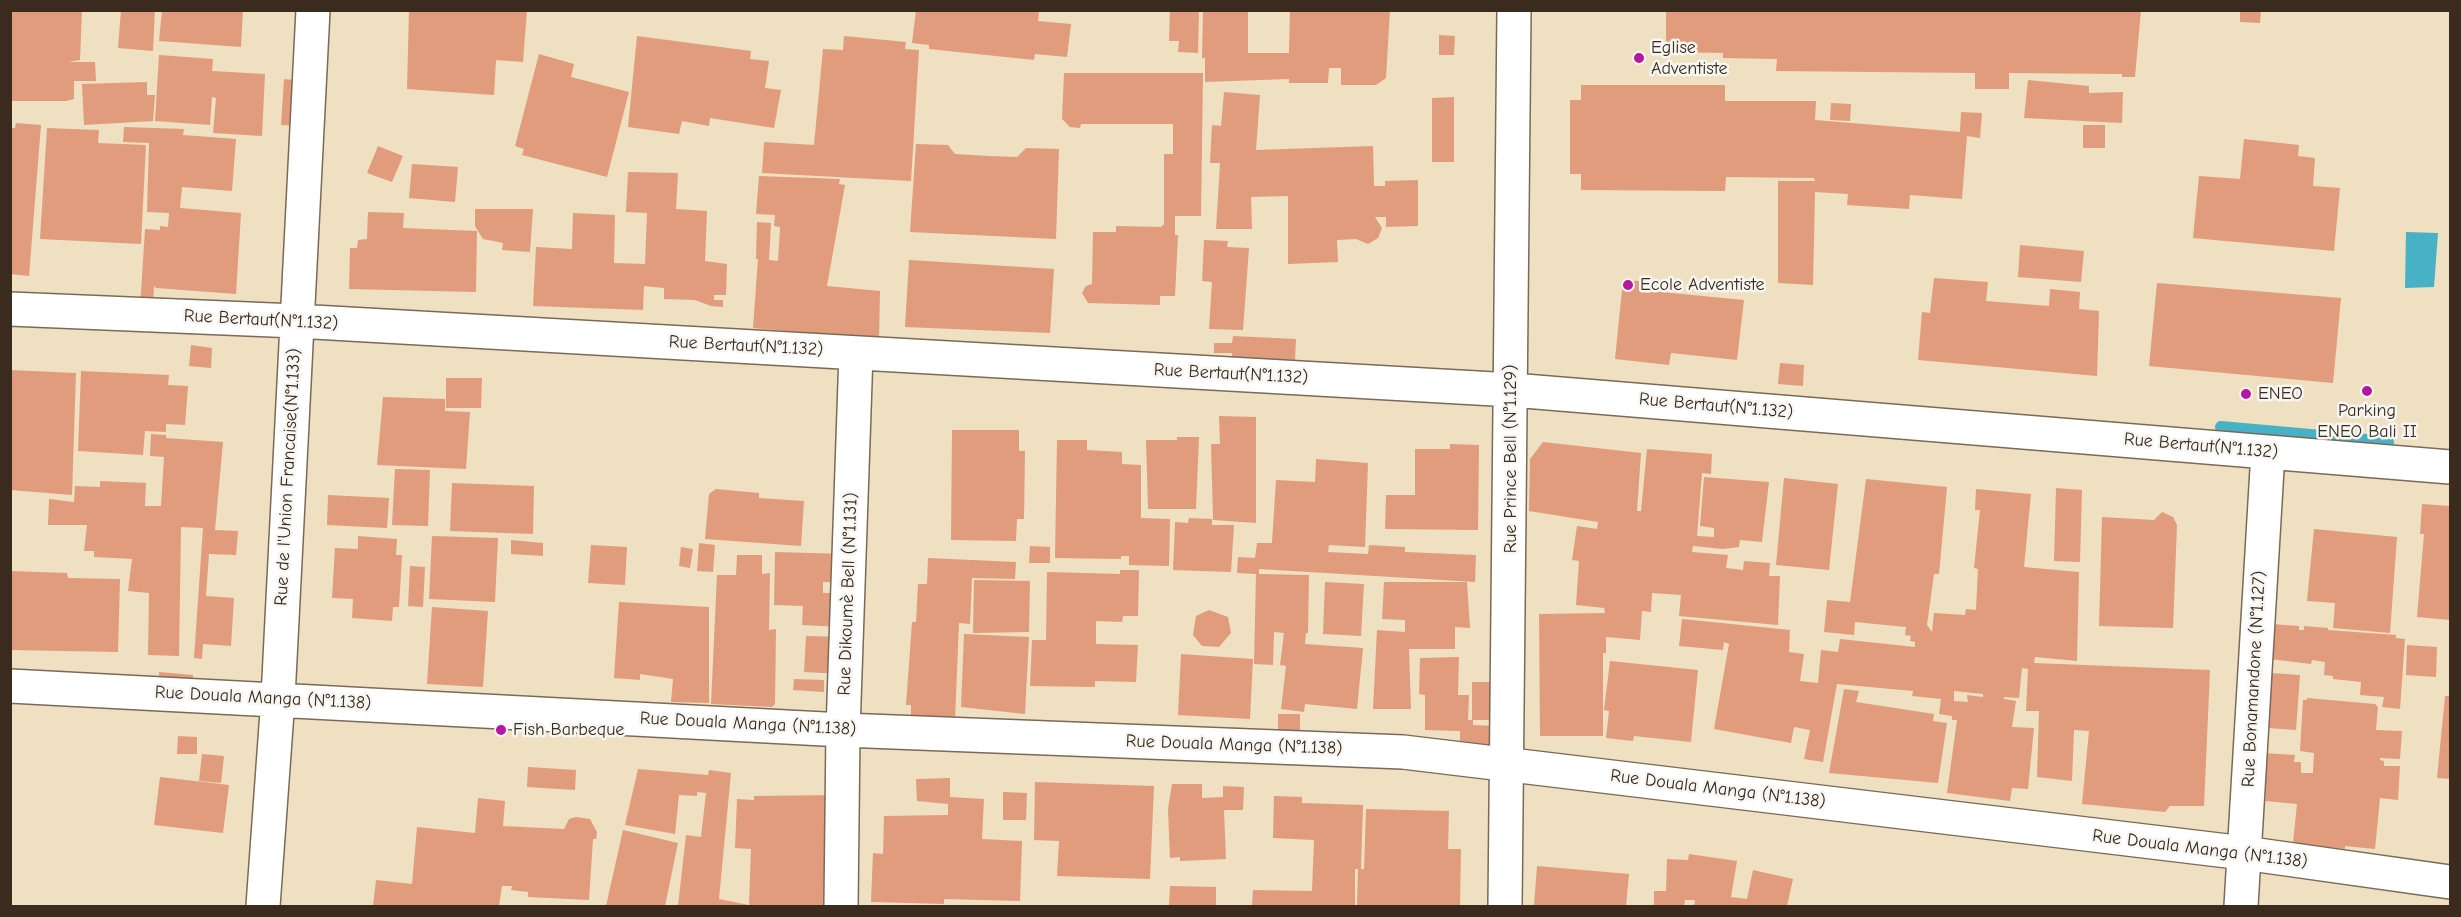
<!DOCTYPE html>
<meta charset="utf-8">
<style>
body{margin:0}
#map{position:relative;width:2461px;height:917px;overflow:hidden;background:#eee0c0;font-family:"Comic Neue",sans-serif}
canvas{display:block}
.frame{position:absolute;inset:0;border:12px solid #3b2a1e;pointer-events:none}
</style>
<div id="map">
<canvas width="2461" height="917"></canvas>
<div class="frame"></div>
</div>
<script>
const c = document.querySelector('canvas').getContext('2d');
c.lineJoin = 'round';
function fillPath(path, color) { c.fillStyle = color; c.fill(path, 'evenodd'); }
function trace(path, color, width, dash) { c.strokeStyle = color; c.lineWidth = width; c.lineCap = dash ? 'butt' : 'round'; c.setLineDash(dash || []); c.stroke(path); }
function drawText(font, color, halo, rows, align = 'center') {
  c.font = font + ' "Comic Neue",sans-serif'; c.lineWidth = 5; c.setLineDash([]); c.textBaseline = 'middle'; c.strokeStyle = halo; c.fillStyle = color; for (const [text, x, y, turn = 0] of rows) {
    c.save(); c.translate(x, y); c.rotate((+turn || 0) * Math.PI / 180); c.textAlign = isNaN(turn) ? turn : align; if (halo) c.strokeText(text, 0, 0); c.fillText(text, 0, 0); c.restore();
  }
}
fillPath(new Path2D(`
 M2406 232 2438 233 2434 287 2405 288Z`), '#47b1c5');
trace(new Path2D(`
 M2221 427 2388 442`), '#47b1c5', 12);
fillPath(new Path2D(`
 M10 10H82L80 60 68 62H95L96 81H74V99L66 101H10Z
 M121 10H155L153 51 118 48Z
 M162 10H243L241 47 159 41Z
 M409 10H527L523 62 496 60 494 95 407 89Z
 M916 10 1039 12 1038 21 1071 24 1067 57 1035 54 1034 60 929 49V45L912 43Z
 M1170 10H1199L1198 53 1178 52 1179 41H1169Z
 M1203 10H1248V53H1289L1290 10H1390L1386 78 1376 85H1341V68H1329L1328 83H1289V79L1205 82V58H1202Z
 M1666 10H2141L2135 77H2122V74L2009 73V89H1975V73L1776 71 1777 59 1723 58V53L1666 52Z
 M2240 10H2261L2260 23 2240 22Z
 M1439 35 1455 36 1454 55H1439Z
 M637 36 751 51 750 59 769 61 765 88 781 90 774 128 710 118 709 126 682 121 679 134 628 127Z
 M844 36 906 42 905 49 919 50 911 181 762 173 764 142 814 145 823 49 843 50Z
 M539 54 574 64 571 77 629 92 607 177 522 155 524 149 515 146Z
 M159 55 213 59 212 71 265 74 262 136 213 133 216 98 212 97 210 125 155 121Z
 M1064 73H1203L1201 216H1175V235H1178L1175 296H1160V305L1088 303 1082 293 1086 286 1092 284 1093 232H1116V226L1161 227 1164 224V154H1173V124H1081L1080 128 1070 127 1062 119Z
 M284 79 303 81 300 126 281 125Z
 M2028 80 2089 86V93L2123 92 2122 123 2024 118Z
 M147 82V95H155L153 121 84 125 82 84Z
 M1581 85H1725V101H1816L1815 120 1960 132 1961 112 1982 113 1980 138 1967 136 1962 199 1910 195 1909 209 1847 205 1848 194 1815 192 1813 285 1778 283V181H1815L1814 178 1726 177 1725 191 1581 190V174H1570V100H1581Z
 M1224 92 1260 95 1256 150 1373 146 1374 186H1385V181L1418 180V226L1386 227V217H1375L1382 228 1378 238 1368 244 1356 239 1337 240 1338 262 1288 264V196L1251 197 1252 229H1216L1220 163H1210L1212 125 1221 126Z
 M1454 97V162H1432V98Z
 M1831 103 1851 104 1850 121 1830 120Z
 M16 123 41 125 29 276 10 274V128H15Z
 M2083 125H2105V148H2083Z
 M124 127 184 129 183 135 236 139 232 191 182 187 180 208 241 213 236 294 156 288 154 286 153 309 140 308 145 229 160 230V226L168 227 169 213 147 212 149 143 123 142Z
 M47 128 99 130 98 143 146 145 141 244 40 239Z
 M2244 139 2299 145 2298 156 2315 158 2313 186 2340 188 2334 251 2193 238 2199 176 2240 179Z
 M916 144 948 145 955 154 989 156 1017 157 1026 148 1059 149 1056 239 910 232Z
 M378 146 403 156 392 182 367 173Z
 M412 164 458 167 455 202 409 198Z
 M628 172 678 173 676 209 707 211 705 261 727 264 726 295H714V300H723V307L711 306 695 300 664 299V288L644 286 643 310 533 306 536 247 572 249 573 213 615 215 614 263 645 264 647 213 626 212Z
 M759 176 840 179 839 184 845 185 827 286 880 291 879 339 753 328 758 259H756L757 222 771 223 769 260 778 261 780 227 774 226 775 215 756 214Z
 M475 209H533L530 252 502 250 503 243 483 239 475 226Z
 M368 212 404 213 403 228 477 231 476 292 349 289 350 248H357L358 240 367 239Z
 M1204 240 1228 241 1227 247 1249 248 1243 330 1209 329 1212 282 1202 281Z
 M2020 245 2084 251 2081 282 2018 277Z
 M909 260 1054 269 1050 333 905 327Z
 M1934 278 1988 282 1986 301 2049 306 2050 289 2080 292 2079 309 2099 311 2097 376 1918 360 1922 312 1930 313Z
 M1623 280 1652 282 1651 291 1744 300 1737 360 1671 353 1669 365 1615 359Z
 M2157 283 2341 298 2333 383 2149 366Z
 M1233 336 1296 339 1295 360 1232 357V353H1214V343H1232Z
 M191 345 212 348 211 368 189 366Z
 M1780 363 1804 365 1803 386 1778 384Z
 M10 370 76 373 72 495 10 490Z
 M81 371 169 375 168 385 188 386 185 425 166 424V432L145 431 143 455 78 451Z
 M446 378H482L481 408H446Z
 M383 397 445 399V411L470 412 466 469 377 465Z
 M1219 416 1256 417V523L1213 520 1211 444H1220Z
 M952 430H1019V451H1025L1024 519H1017L1016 541 951 540Z
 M151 434 166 435V438L223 442 215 530 238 531 236 555 209 554 206 596 234 598 231 646 203 644 202 659 194 658 203 528 181 527 179 656 148 655 149 593 128 591 132 559 94 557V551H84L87 525H48L49 499 74 502 75 486 100 487V481L146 483 145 506H161L164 457 150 456Z
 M1177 437H1199L1196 509H1148L1146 440H1177Z
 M1057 440H1087V450L1122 452V464L1141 465V518L1170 519 1169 566 1129 565V556H1121V559L1055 558Z
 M1543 442 1641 453 1637 511H1641L1647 449 1712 454 1711 474 1702 473 1697 536 1714 537V528L1700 526 1704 477 1769 482 1762 542 1740 540 1739 547 1723 549 1693 546 1692 552 1728 555 1726 568 1743 570 1744 561 1770 563 1769 576H1780L1778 625 1679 616 1681 595 1652 593 1651 612 1642 611 1640 640 1606 637V653H1603V736H1540L1539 614 1605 613 1604 608 1576 605 1579 561 1572 560 1577 526 1597 529 1598 522 1529 511 1530 459Z
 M1450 444 1479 445 1478 530 1385 529 1386 495H1415V449H1450Z
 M1316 459 1368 463 1365 547 1329 545 1328 552 1368 554 1369 545 1405 547V552L1476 555 1475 582 1259 569V574L1309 575 1308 633H1306L1305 644 1363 648 1357 709 1305 704 1304 712 1281 709 1286 666 1280 665 1284 633 1274 632 1273 665 1254 664 1256 574 1237 573 1238 557 1255 558 1257 543H1272L1276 480 1315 482Z
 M395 469 430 470 428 526 392 525Z
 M1784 478 1838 484 1829 570 1776 565Z
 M1866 479 1947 487 1939 574H1934L1927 625 1932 632 1934 613 1965 615 1966 609 1976 610 1978 569 1974 568 1980 510H1975L1976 489 2031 494 2024 567 2079 572 2077 661 2035 657 2034 663 2210 670 2204 806H2170L2165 812 2082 804 2089 731 2074 730 2072 781 2037 777 2039 711H2026L2028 669 2022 668 2019 698 2004 697V699L2016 701 2012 727 2034 728 2028 789 2012 788 2010 801 1947 793 1957 720H1952V716L1939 714 1941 699 1912 696 1913 691 1837 684 1823 762 1804 759 1810 730 1794 727 1791 743 1714 729 1729 644 1724 642 1723 650 1679 646 1682 619 1790 630 1789 652 1804 654 1800 681 1818 683 1821 650 1838 652 1840 639 1915 647V642L1910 641 1911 636 1905 635 1906 627 1855 622 1854 635 1824 632 1827 600 1850 602ZM1954 691 1983 694V697L1967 695 1968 702 1954 701Z
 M452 483 534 486 533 534 450 531Z
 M2056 488 2082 490 2080 562 2054 561Z
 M716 489 759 493V498L804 501 801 546 705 539 709 494Z
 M328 495 389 498 387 528 327 525Z
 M2422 504 2450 506V620L2417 617 2424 534H2420Z
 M2162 512 2173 517 2177 525 2173 628 2099 626 2102 517 2154 520Z
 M1189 518 1212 519V525H1234L1231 572 1173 570 1175 522 1188 523Z
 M2314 529 2397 537 2390 633 2333 628 2335 603 2307 601Z
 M358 536 397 539 396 555H402L399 607H393L392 621 352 618 353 599 332 598 335 548 358 549Z
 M432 536 498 538 495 602 429 599Z
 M511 540 543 543V556L511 554Z
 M699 543 715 545 713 572 697 571Z
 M591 545 627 547 625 585 588 583Z
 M1030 546 1050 547V563H1029Z
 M681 547 693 549 690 568 679 566Z
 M775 552 847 554 846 583 823 582V593H842L841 627 802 625 803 606 774 605Z
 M737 555H762V574L770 573 769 630 776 629 775 704 772 707 711 704 717 575H736Z
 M928 558 1016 562 1015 579 972 578 970 624 959 623 955 720 911 718V705H906L912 622H916L918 584H927Z
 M410 566 425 567 423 607 408 606Z
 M1120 570H1139L1138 616H1123L1122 622 1096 621V644L1138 645 1136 682 1095 681V687L1030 686 1032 640H1046L1047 572 1120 574Z
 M10 571 67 573 68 578 120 579 118 652 10 650Z
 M974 580 1030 581 1029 632 973 633Z
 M1325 582 1364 584 1361 636 1323 634Z
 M1384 582H1467L1470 628 1455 627V649H1409L1411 709H1373L1377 630 1405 632V620L1382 619Z
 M619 602 709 607V703L671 702 673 679 640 674V680L614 678Z
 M432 607 488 611 483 687 427 684Z
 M1209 610 1228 617 1231 633 1219 647 1202 646 1193 635 1196 616Z
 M2271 624 2299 626V630H2304V626L2328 628V630L2396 635V638L2405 639 2400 709 2382 707 2384 697 2360 695 2361 682 2333 679V676L2324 675 2325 662 2312 660 2311 664 2270 659Z
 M964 634 1029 637 1025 714 961 707Z
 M806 636 843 637 842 674 804 672Z
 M2407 645 2437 647 2436 677 2406 675Z
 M1181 654 1253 659 1250 719 1178 715Z
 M1459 657 1458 695H1469L1468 720H1472V682H1497V720H1473V725L1495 726 1492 746H1460V731L1425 730V695L1419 694 1420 658Z
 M1610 661 1698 670 1691 742 1634 736 1633 741 1606 738 1609 711 1604 710Z
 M159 672 193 675V686L159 682Z
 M2271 673 2300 675 2296 730 2267 728Z
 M794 679 824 680V692L793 690Z
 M1844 689 1859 691 1856 702 1934 714 1933 721 1947 723 1938 783 1829 773Z
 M2445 696H2450V779L2437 778Z
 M2307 698 2375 704 2378 707 2376 730 2402 731 2400 759 2380 758V760L2384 761V766H2400L2398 800 2380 798 2375 849 2345 846V849L2293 843 2297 804 2265 801 2266 795 2260 794 2263 753 2295 755 2294 762H2301V773H2313L2314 753 2300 751 2303 700H2307Z
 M1278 714H1300V738L1278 737Z
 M178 736 197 737V754H177Z
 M202 754 224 756 221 783 199 781Z
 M528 767 576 770 575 790 527 787Z
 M638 769 708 775 709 770 731 773 719 899 749 905 751 849 735 848 737 799 754 800V796L839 795 835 906H678L686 835 701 837 706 793 697 792V796L679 795 675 834 625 825Z
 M160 777 229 785 223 833 154 825Z
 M950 778V797L984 799 982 839 1022 841 1020 901 944 899V904L871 902 873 853 883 854 884 816 948 815V804L917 801 916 779Z
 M1035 782 1154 786 1150 879 1057 876 1059 841 1034 840Z
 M1172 784H1202V798L1223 797V786L1244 787 1243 810H1224L1226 859 1180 861V857L1170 858 1168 809Z
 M1003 792 1027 793 1026 820H1003Z
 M1274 796 1302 797V803L1363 805 1361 869H1364L1366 809 1449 811 1448 849H1461L1460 906H1357L1358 869H1355V906H1252L1253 890 1312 891 1314 840 1273 838Z
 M478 798 505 801 503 826 564 829 569 819 576 817 590 819 597 832 596 839H593L589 900 528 897V892L511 890 512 886H502L499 906H373L376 880 412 884 417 827 475 833Z
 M623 830 678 843 665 906H606Z
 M1689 854 1737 861 1731 897 1747 899 1753 870 1793 879 1787 906H1694L1695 900H1685L1684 906H1654V891H1666L1667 859 1688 860Z
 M1537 866 1629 874 1626 906H1534Z
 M1170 886 1216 887V906H1169Z`), '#e09c7d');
const minor = new Path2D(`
 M10 309 296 321 1512 390 2450 467
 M10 686 843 730 1403 752 2244 853 2450 882
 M263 906 278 698 313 10
 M841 906 843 730 856 353
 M1505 906 1514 10
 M2241 906 2268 452`);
trace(minor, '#7a6a57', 36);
trace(minor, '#fff', 33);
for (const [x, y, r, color] of [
 [1639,58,6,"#b5179e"],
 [1628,285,6,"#b5179e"],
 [2367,391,6,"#b5179e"],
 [2246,394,6,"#b5179e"],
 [501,730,6,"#b5179e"]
]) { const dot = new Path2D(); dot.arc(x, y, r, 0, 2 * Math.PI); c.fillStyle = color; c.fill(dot); trace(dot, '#f6f6f2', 2); }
drawText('18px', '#3b2a1e', '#f6f6f2', [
 ["Eglise",1651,48],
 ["Adventiste",1651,69],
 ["Ecole Adventiste",1640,285],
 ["ENEO",2258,394],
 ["Parking",2367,411,"center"],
 ["ENEO Bali II",2367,432,"center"],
 ["Fish Barbeque",513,730]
], 'left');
drawText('18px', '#3b2a1e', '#f6f6f2', [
 ["Rue Bertaut(N°1.132)",261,320,3],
 ["Rue Bertaut(N°1.132)",746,346,3],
 ["Rue Bertaut(N°1.132)",1231,374,3],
 ["Rue Bertaut(N°1.132)",1716,406,5],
 ["Rue Bertaut(N°1.132)",2201,446,5],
 ["Rue Prince Bell (N°1.129)",1511,459,-90],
 ["Rue de l'Union Francaise(N°1.133)",288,477,-87],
 ["Rue Dikoumè Bell (N°1.131)",848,594,-88],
 ["Rue Bonamandone (N°1.127)",2254,679,-87],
 ["Rue Douala Manga (N°1.138)",263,698,3],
 ["Rue Douala Manga (N°1.138)",748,724,3],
 ["Rue Douala Manga (N°1.138)",1234,745,2],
 ["Rue Douala Manga (N°1.138)",1718,789,7],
 ["Rue Douala Manga (N°1.138)",2200,849,7]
]);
</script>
